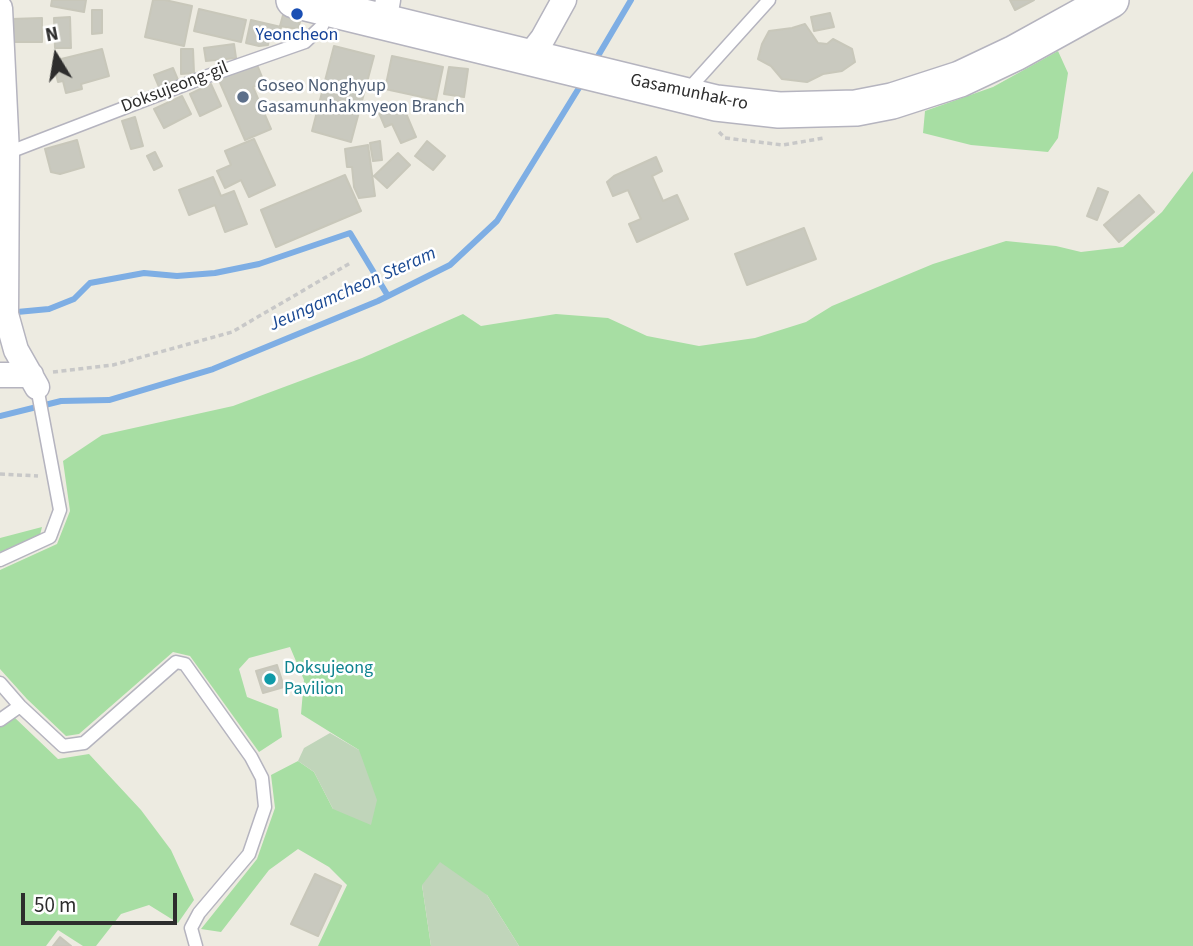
<!DOCTYPE html>
<style>
body{margin:0}
#map{position:relative;width:1193px;height:946px;overflow:hidden;background:#edebe1;font-family:"Source Sans 3",sans-serif}
canvas{display:block}
.north{position:absolute;left:21px;top:21px;width:70px;height:70px;-webkit-text-stroke:5px #fff;paint-order:stroke;rotate:349deg;font-size:19px;font-weight:700;line-height:28px;text-align:center;color:#2d2d2d}
.north::after{content:'';display:block;margin:auto;width:24px;height:32px;background:#2d2d2d;clip-path:polygon(50% 0,100% 100%,50% 72%,0 100%)}
.scale{position:absolute;left:21px;top:893px;width:156px;height:32px;box-sizing:border-box;border:4px solid #2d2d2d;border-top:0;padding-left:9px;font-size:21px;line-height:24px;white-space:nowrap;color:#2d2d2d;-webkit-text-stroke:5px #fff;paint-order:stroke}
</style>
<div id="map">
<canvas width="1193" height="946"></canvas>
<div class="north">N</div>
<div class="scale">50 m</div>
</div>
<script>
const c = document.querySelector('canvas').getContext('2d');
c.lineJoin = 'round';
function fillPath(path, color) { c.fillStyle = color; c.fill(path, 'evenodd'); }
function trace(path, color, width, dash) { c.strokeStyle = color; c.lineWidth = width; c.lineCap = dash ? 'butt' : 'round'; c.setLineDash(dash || []); c.stroke(path); }
function drawText(font, color, halo, rows, align = 'center') {
  c.font = font + ' "Source Sans 3",sans-serif'; c.lineWidth = 5; c.setLineDash([]); c.textBaseline = 'middle'; c.strokeStyle = halo; c.fillStyle = color; for (const [text, x, y, turn = 0] of rows) {
    c.save(); c.translate(x, y); c.rotate((+turn || 0) * Math.PI / 180); c.textAlign = isNaN(turn) ? turn : align; if (halo) c.strokeText(text, 0, 0); c.fillText(text, 0, 0); c.restore();
  }
}
fillPath(new Path2D(`
 M1058 51 1068 73 1058 138 1048 152 971 145 923 133 925 111 993 87Z
 M1193 171V946H519L487 895 422 885 431 946H318L347 885 329 867 298 849 269 870 221 932 201 929 257 859 275 808 271 775 298 761 314 772 333 809 359 750 301 714 304 680 290 647 249 658 239 669 247 697 278 709 282 737 259 752 190 656 173 652 79 734 66 736 27 699 0 669V570L57 544 70 511 63 461 102 435 233 406 362 358 463 314 481 326 556 314 608 318 647 336 699 346 755 338 806 322 832 306 933 264 1006 241 1056 246 1081 252 1123 247 1162 212Z
 M42 527 40 535 0 552V538Z
 M14 717 58 759 89 754 141 810 171 850 194 900 178 923 149 905 121 914 96 946H83L58 930 46 946H0V727Z`), '#a7dea3');
fillPath(new Path2D(`
 M330 733 359 750 377 800 371 825 333 809 314 772 298 761 304 748Z
 M440 862 487 895 519 946H431L422 885Z`), '#c0d5ba');
trace(new Path2D(`
 M595 61 631 0
 M17 312 49 309 74 299 90 283 144 273 177 276 215 273 259 264 350 233 388 296
 M0 416 61 401 109 400 213 369 378 301 450 265 497 221 582 83`), '#7eaee4', 6);
const building = new Path2D(`
 M52 0H86L84 12 51 6Z
 M153 0H165L192 6 184 46 145 37Z
 M1010 0H1034L1015 10Z
 M199 9 246 20 241 42 194 31Z
 M92 10H102V33L92 34Z
 M830 13 834 27 814 31 811 17Z
 M283 15 301 18 298 29 280 26Z
 M70 17 71 48H55L54 18Z
 M42 18V42H11V19Z
 M251 20 281 27 278 40 269 38 268 45 259 46 246 43Z
 M805 24 818 43 827 44 833 39 852 49 855 62 842 71 823 74 807 82 782 79 771 66 758 59 762 44 769 31 792 28Z
 M234 44 236 58 206 61 204 48Z
 M334 46 374 56 351 142 312 131Z
 M102 49 109 76 81 84 82 89 66 93 63 81 58 82 53 61Z
 M181 49H193L194 73 181 74Z
 M392 56 443 67 436 100 385 89Z
 M256 62 264 82 253 87 271 129 245 140 218 78Z
 M449 67 468 69 464 97 444 94Z
 M173 68 178 80 159 87 154 75Z
 M211 84 221 106 200 116 190 94Z
 M182 96 191 114 164 128 154 109Z
 M402 104 416 137 401 143 392 124 385 127 379 113Z
 M135 117 143 146 131 149 122 121Z
 M254 139 275 185 249 197 241 180 225 188 217 171 231 165 225 151Z
 M77 140 84 167 60 174 51 172 45 149Z
 M380 141 382 160 373 161 370 143Z
 M427 141 445 156 433 170 415 156Z
 M368 145 375 196 359 198 354 187 352 167H347L345 149Z
 M155 152 162 166 154 170 147 156Z
 M398 153 410 165 387 188 374 176Z
 M656 157 662 171 652 176 663 201 677 195 688 219 637 242 629 224 641 219 628 190 613 196 607 182 614 176Z
 M345 175 361 211 276 247 261 210Z
 M213 177 221 196 234 191 247 224 225 232 215 205 189 215 179 190Z
 M1098 188 1108 192 1097 220 1087 216Z
 M1139 195 1154 212 1119 242 1104 225Z
 M804 228 816 259 747 285 735 254Z
 M277 665 284 687 263 693 256 671Z
 M315 874 341 886 318 936 291 924Z
 M60 937 71 946H53Z`);
fillPath(building, '#c9c9bf');
trace(building, '#c8c7ba', 2);
const service = new Path2D(`
 M686 92 769 0
 M7 153 202 78 305 42 322 26 327 11
 M0 560 50 537 60 510 37 387
 M0 683 20 706 63 746 84 743 176 662 185 664 251 757 262 778 265 807 249 854 199 913 191 928 196 946
 M0 720 20 706`);
const minor = new Path2D(`
 M0 8 7 153 6 314 16 350 37 387
 M384 22 388 0
 M529 56 543 38 564 0
 M0 375H31`);
const secondary = new Path2D(`
 M294 0 716 103 779 110 856 108 892 101 960 79 1015 53 1111 0`);
trace(service, '#b5b4bf', 15);
trace(minor, '#b5b4bf', 27);
trace(secondary, '#b5b4bf', 38);
trace(new Path2D(`
 M719 132 725 138 783 145 824 138
 M53 372 113 365 232 332 352 262
 M0 474 38 476`), '#c8c8c8', 3.5, [5, 3.5]);
trace(service, '#fff', 12);
trace(minor, '#fff', 24);
trace(secondary, '#fff', 35);
for (const [x, y, r, color] of [
 [297,14,7,"#1a4fb4"],
 [243,97,7,"#5c6f8a"],
 [270,679,7,"#0f9aa8"]
]) { const dot = new Path2D(); dot.arc(x, y, r, 0, 2 * Math.PI); c.fillStyle = color; c.fill(dot); trace(dot, '#fff', 2.5); }
drawText('18px', '#164399', '#fff', [
 ["Yeoncheon",297,36]
]);
drawText('18px', '#4e5e75', '#fff', [
 ["Goseo Nonghyup",257,87],
 ["Gasamunhakmyeon Branch",257,108]
], 'left');
drawText('18px', '#2d2d2d', '#fff', [
 ["Doksujeong-gil",175,88,-21],
 ["Gasamunhak-ro",689,93,12]
]);
drawText('18px', '#0d838f', '#fff', [
 ["Doksujeong",284,669],
 ["Pavilion",284,690]
], 'left');
drawText('italic 19px', '#1a4993', '#fff', [
 ["Jeungamcheon Steram",353,290,-24]
]);
</script>
